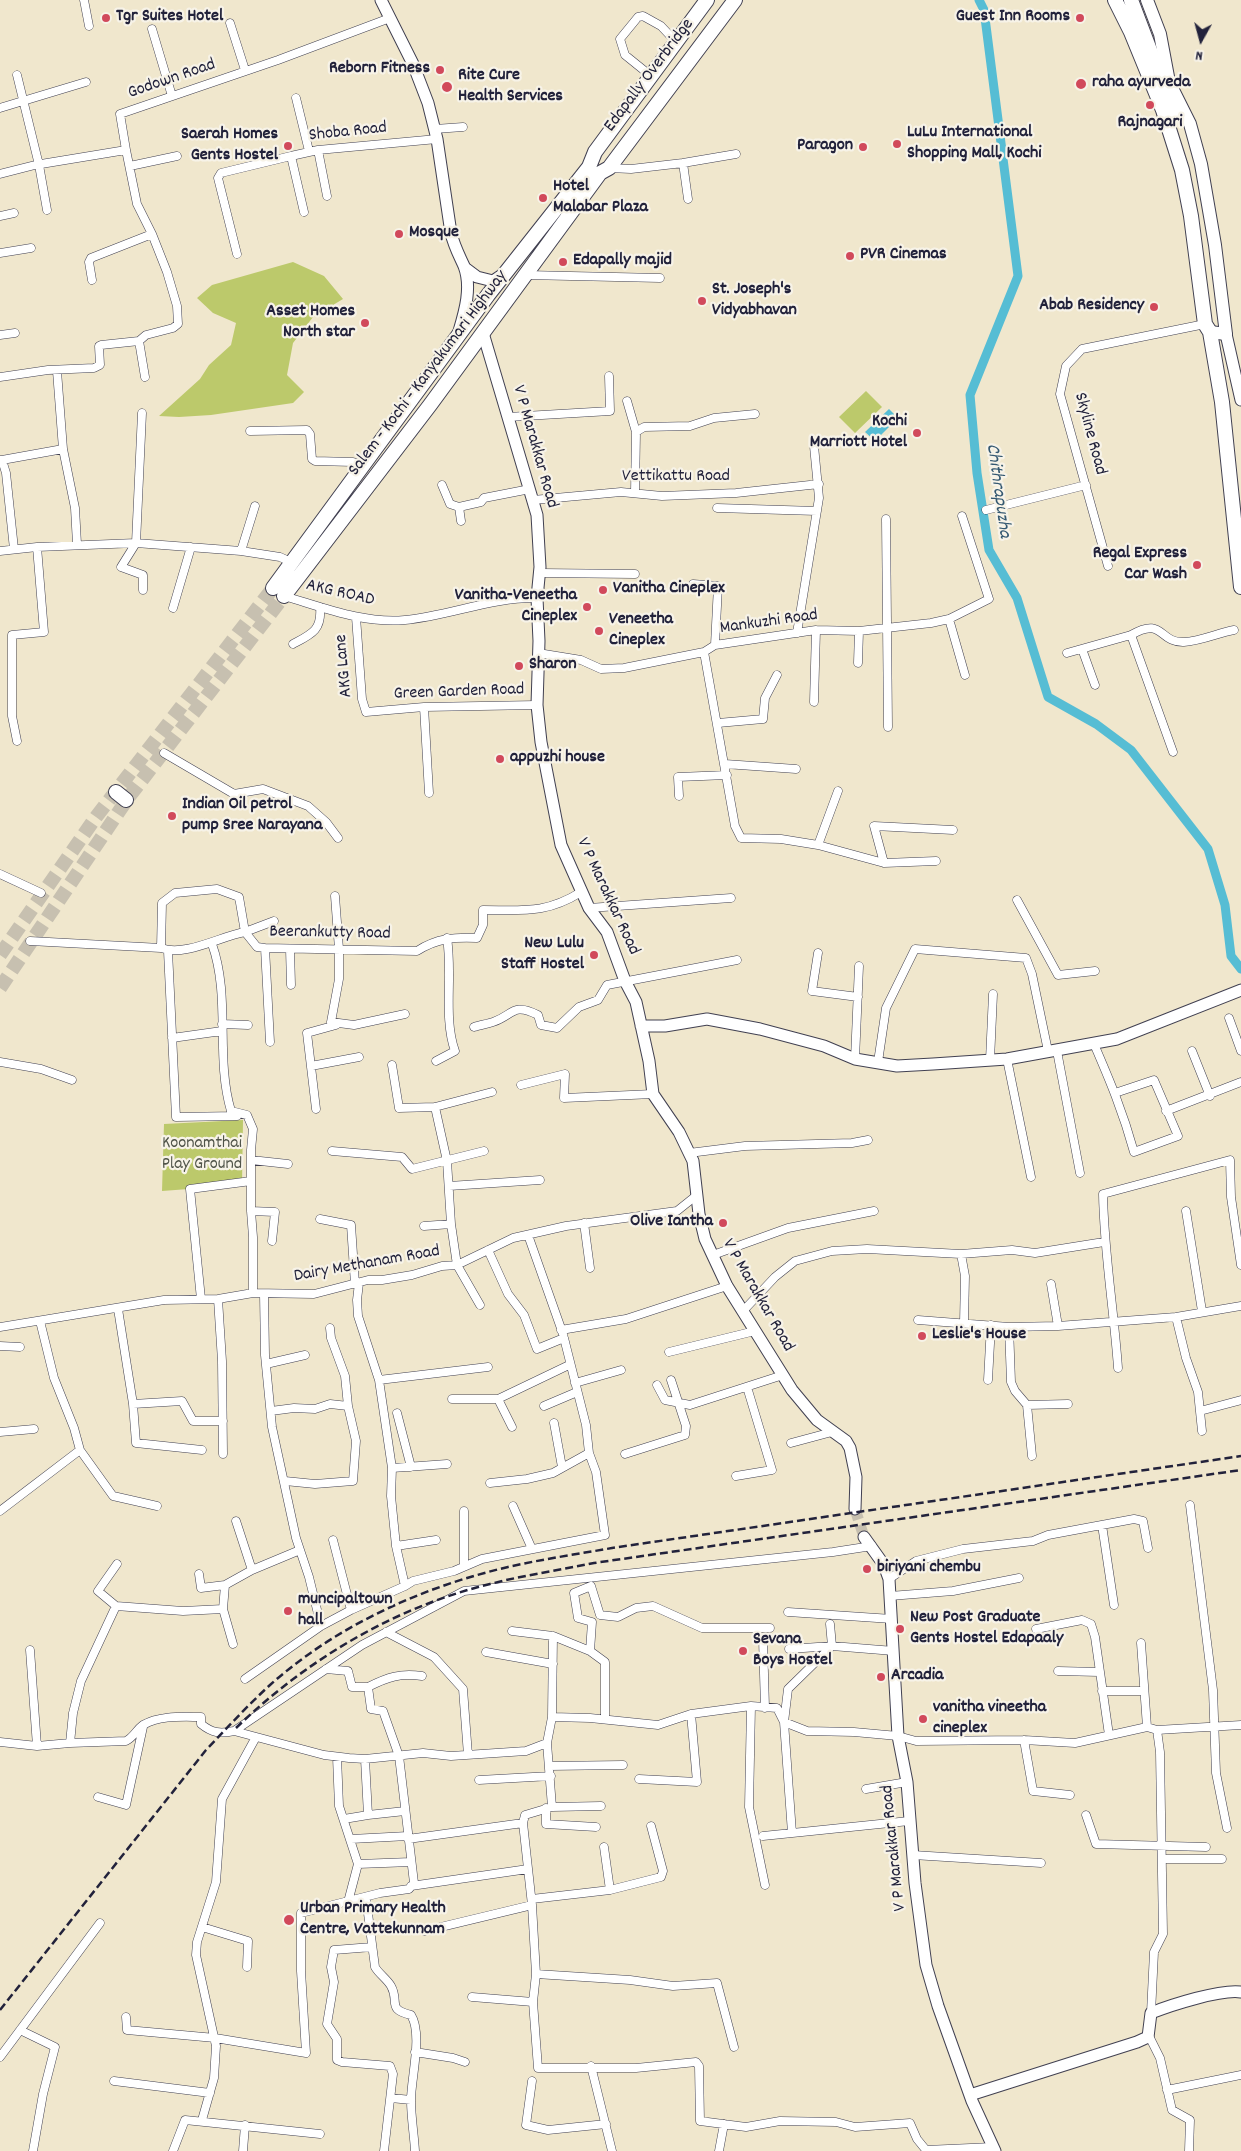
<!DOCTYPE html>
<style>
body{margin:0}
#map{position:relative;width:1241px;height:2151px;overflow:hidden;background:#f0e7cd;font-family:Dekko,sans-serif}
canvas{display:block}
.north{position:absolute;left:1176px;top:15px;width:50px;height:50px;-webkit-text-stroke:4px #f7f3e8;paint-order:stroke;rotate:187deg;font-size:14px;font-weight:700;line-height:20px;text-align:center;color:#22223b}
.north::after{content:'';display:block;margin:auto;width:18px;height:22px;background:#22223b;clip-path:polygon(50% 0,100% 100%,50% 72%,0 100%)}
</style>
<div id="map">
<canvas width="1241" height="2151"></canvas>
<div class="north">N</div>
</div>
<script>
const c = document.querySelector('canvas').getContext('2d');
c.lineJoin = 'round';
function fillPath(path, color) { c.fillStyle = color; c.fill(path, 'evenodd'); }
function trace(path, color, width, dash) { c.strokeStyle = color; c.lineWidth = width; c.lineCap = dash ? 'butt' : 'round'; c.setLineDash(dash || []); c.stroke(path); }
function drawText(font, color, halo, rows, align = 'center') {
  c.font = font + ' Dekko,sans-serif'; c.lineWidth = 4.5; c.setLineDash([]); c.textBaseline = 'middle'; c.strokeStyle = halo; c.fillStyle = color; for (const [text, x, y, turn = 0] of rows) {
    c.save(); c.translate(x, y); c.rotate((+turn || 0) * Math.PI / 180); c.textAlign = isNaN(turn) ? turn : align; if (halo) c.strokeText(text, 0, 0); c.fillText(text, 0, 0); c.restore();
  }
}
fillPath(new Path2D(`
 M293 262 324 276 343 299 313 317 293 343 287 375 304 392 293 403 211 415 179 417 159 416 200 379 209 365 231 345 236 323 213 313 197 298 212 285Z
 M866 391 882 407 855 433 839 417Z
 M243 1120 242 1185 162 1191 164 1124Z`), '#bcc96b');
fillPath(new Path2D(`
 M889 409 898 418 875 441 865 432Z`), '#56bdd4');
trace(new Path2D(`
 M979 0 984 10 1018 276 970 395 977 473 989 550 1017 598 1048 697 1096 724 1131 750 1208 849 1225 905 1231 956 1241 969`), '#56bdd4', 9);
trace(new Path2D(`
 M855 1509 864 1537`), '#c7c0b0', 11, [11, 5.5]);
trace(new Path2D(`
 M0 955 96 817 273 588
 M0 988 128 798 284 596`), '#c7c0b0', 14, [14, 7]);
const street = new Path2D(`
 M84 0 89 26
 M230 23 245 70
 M152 29 172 96
 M17 75 39 165 47 210
 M651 76 625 55 620 39 638 17 643 16 661 26 677 43
 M296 98 309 151
 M0 108 86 82
 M435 129 463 127
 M318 150 327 196
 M683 163 736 154
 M130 166 177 156
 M609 168 631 169 683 163 688 199
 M0 174 35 165 126 150 120 114 278 60 390 18
 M304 212 291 156 318 150 437 139
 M0 216 14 213
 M0 253 31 248
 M237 254 218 178 221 173 291 156
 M526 275 660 278
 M92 280 89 262 91 258 152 234
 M0 335 15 333
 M139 341 145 377
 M57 371 63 449 75 508 77 544
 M0 377 48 370 94 368 100 365 99 346 101 345 139 341 146 335 173 328 178 324 177 306 167 272 152 234 137 204 126 150
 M627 401 636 432 635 493
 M142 413 136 543 121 567 143 575V590
 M508 417 610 411 609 376
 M250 431 307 430 310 434 312 459 315 461 353 462 364 465
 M636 432 644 427 690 426 714 418 755 414
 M0 460H2L6 473 14 549
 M2 460 63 449
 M442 485 450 504 459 507
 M533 500 621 492 662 496 736 493 819 484
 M717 508 817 511
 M986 510 1086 485
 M886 519 888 727
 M461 521 459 507 481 502 484 498 530 489
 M0 551 37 547 136 543 241 551 280 557 291 562
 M241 551 255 506
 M1108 566 1060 394 1066 366 1082 349 1205 324
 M540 573 635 574
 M693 584 718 586 715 645
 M284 596C322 607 364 624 405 620 449 616 492 597 537 598
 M173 608 191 547
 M356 617 362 699 366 712 424 707 537 705
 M949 619 965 675
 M797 633 819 498 814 446
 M293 644C312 634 322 630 320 607
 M1082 649 1095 685
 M704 652 735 826 741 838 781 839 818 845 884 863 936 861
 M538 653 581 660 601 669 624 668 704 652 715 645 816 630 859 631 931 623 949 619 989 599 962 516
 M1067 653 1131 635
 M858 663 859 631
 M814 702 816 630
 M424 707 429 793
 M718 723 763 719 765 698 777 675
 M17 741 12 716V635L44 632 37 547
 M1173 752 1131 635C1164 616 1158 643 1184 642 1201 641 1218 633 1234 630
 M164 753 234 794 263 789 308 806 326 822 338 838
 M725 764 796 769
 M679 796 678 777 727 775
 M818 845 838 791
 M884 863 874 826 953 830
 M0 874 41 893
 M335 896 339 949V979L331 1022 354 1025 405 1014
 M1017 900 1058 975 1095 971
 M589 908 731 898
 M30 941 161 948C185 957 221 936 245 932L257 947 265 948 417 951C437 938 455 937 477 938L483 925V910C523 910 546 914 581 892
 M212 944C231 997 215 1057 231 1111L247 1115 253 1129 251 1150V1211L253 1237V1293
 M161 948 162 903 175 893 217 889 239 897 245 932 274 921
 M265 948 270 1042
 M290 949 291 985
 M168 951 176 1117 237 1116
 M818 953 812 991 858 997
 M1229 1018 1241 1051
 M222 1024 248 1025
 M474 1027C480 1025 487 1024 493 1022 514 1015 512 1002 538 1015L541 1025 557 1028 579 1007 598 1000 607 985 737 960
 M172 1038 222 1031
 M1094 1044C1110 1081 1123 1112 1134 1152L1178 1136 1154 1080 1115 1093
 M1057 1051 1080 1173
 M1192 1051 1210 1096
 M855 1059 859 966
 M1007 1059 1031 1177
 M990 1060 993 994
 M436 1061 455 1051C443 1018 453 975 447 938
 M0 1062 41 1069 72 1080
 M878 1062 886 1008 915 949 1026 958 1032 974 1048 1051
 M392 1065 399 1108 435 1107 492 1092
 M311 1066 359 1057
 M521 1085 565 1074 564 1098 653 1094
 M435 1107 447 1161 451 1224 457 1265 480 1305
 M316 1109 307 1033 336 1025
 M1166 1111 1241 1082
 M332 1151 402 1157 412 1169 484 1151
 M689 1153 745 1146 852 1143 868 1140
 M251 1160 288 1164
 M449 1186 540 1180
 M251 1211 275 1212 272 1241
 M1186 1211 1202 1311
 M320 1219 351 1225 355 1284
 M584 1223 590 1268
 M424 1226 451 1224
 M528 1235 563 1334
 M961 1254 965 1276 964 1323
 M713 1255 788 1228 874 1211
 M359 1283 357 1300 358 1316 379 1380 392 1468 391 1496 396 1546 405 1586
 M1051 1284 1058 1326
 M264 1294 265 1355 272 1427 296 1538 309 1577 321 1626
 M201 1299 190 1189 251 1181
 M218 1299 222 1361 223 1454
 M118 1309 133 1404 136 1443 202 1450
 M744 1310 775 1277 795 1261 832 1251 867 1249 961 1254 1012 1250 1035 1253 1104 1242
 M1176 1317 1186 1358 1198 1392 1202 1431
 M918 1320 1009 1327 1058 1326 1176 1317 1241 1306
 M40 1321 54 1378 74 1428 80 1450 113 1496 157 1506
 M0 1327 164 1300 218 1299 253 1293 314 1294 368 1280H382L412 1275 442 1266 457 1265 513 1238 566 1226 677 1211 697 1195
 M1009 1327 1011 1382 1015 1391 1027 1405 1068 1404
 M561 1330 626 1319 727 1286
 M0 1346 20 1347
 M669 1352 755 1331
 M266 1364 305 1355
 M1118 1368C1114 1310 1104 1253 1103 1194L1230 1160 1231 1197 1241 1265
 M379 1380 488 1367
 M988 1380 991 1325
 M575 1383 621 1370
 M657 1385 665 1400 690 1405 783 1375
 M452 1399H498L569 1365
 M498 1399 512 1427
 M133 1404 182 1401 193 1421H223
 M1027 1405 1032 1456
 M544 1406 577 1392
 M271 1411 294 1408 315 1409 330 1404 348 1406 345 1376 331 1338 330 1328
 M1200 1411 1241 1400
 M397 1413 411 1467
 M554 1423 562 1467
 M0 1432 34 1429
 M791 1443 832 1432
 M625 1454 685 1435 686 1426 671 1380
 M392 1468 447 1464
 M736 1476 772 1470 747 1387
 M285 1481 315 1484 353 1481 356 1441 348 1406
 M490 1483 527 1479 553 1473 589 1453
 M1190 1505 1213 1690 1216 1773 1227 1828
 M513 1506 532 1549
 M0 1511 80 1450
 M236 1521 252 1570
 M1102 1525 1114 1605
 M333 1540 351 1610
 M396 1546 436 1540
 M464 1566V1511
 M199 1574 201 1588 225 1585
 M889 1579 916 1561 963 1549 1033 1541 1048 1535 1134 1519 1143 1521 1148 1548
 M890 1596 953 1591 1019 1578
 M116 1606 98 1591 117 1564
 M223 1609 233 1644
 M788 1612 892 1619
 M830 1624 832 1646 894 1651
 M1036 1629 1082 1620 1091 1624 1095 1637 1109 1735
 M512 1631 553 1636 552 1717
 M386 1632 434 1657 463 1689 468 1755
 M553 1636 590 1651 605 1662V1719
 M763 1639 765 1708
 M1141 1643 1147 1727
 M789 1649 832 1646
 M30 1650 37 1746
 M590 1651 592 1622 578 1618 574 1593 591 1586 600 1615 618 1617 636 1608 653 1606 702 1628H770
 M486 1652 553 1664
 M1058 1671 1099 1672
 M245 1679 321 1626 351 1610 405 1586 413 1581 454 1571 482 1559 605 1535 596 1472 589 1453 586 1425 564 1338 537 1349 524 1315 508 1294 488 1250
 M368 1687C388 1677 400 1673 422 1676
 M1102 1691H1144
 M751 1706 749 1807 765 1885
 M1157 1730 1241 1725
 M234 1731 324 1755 349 1758 365 1759 423 1753 451 1756 526 1751 547 1743 552 1717 590 1718 658 1725 691 1714 751 1706 777 1708 784 1722 807 1731 854 1732 898 1736 916 1741 1024 1740 1075 1743 1147 1727 1157 1730 1160 1752 1163 1934 1154 1952 1151 2013
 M1024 1740 1033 1791 1070 1795
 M0 1742 37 1746 70 1743 73 1713 81 1681 116 1606 183 1611 223 1609 225 1585 252 1570 300 1550
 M70 1743 126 1741C134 1737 136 1730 143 1725 160 1715 183 1717 201 1717V1724C212 1733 220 1734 234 1731L362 1645 464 1591 833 1552 872 1546
 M547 1743 552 1807 525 1815 523 1823 532 1905 536 1974 533 2002 538 2068H636L696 2062 699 2066 700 2121 746 2127 780 2121 836 2122 855 2127 910 2123 917 2139 926 2150 993 2147
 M337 1757 339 1806 358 1864
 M365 1759 368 1815 405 1811
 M549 1766 623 1765
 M639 1779 697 1782 691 1714
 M479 1780 551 1776
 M866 1789 907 1782
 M98 1797 126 1805 143 1727
 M552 1807 601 1806
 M546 1808V1824L596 1827
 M1086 1815 1096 1844 1206 1847
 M344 1819 368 1815
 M792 1833 784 1722 788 1689 832 1646
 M763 1836 909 1821
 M351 1839 408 1836
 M408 1839 523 1823
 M913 1855 1041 1863
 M1162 1859H1222
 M411 1886 528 1869
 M610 1890 661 1877 663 1871 651 1826
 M366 1898 375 1967C379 1974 387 1979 391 1986 400 2002 386 2009 411 2015 423 2034 411 2078 411 2100 411 2117 414 2134 415 2151
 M532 1899 610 1890 604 1847
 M348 1902 358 1864 411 1862
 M202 1927 248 1941 247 1967
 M424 1931 532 1905
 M372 1947 334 1950 331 1967 334 1982 327 2024 337 2039V2060L342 2062 390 2066 393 2074 384 2151
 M536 1974 630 1980 673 1986 717 1983 734 2047
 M472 1997 533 2002
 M126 2017 127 2030 215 2038 306 2053 301 1971V1913L380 1893 409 1889 414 1883 399 1756 383 1711 371 1709 368 1687H352L348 1671 326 1669
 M20 2030 55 2047 43 2094 33 2151
 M1148 2034 1160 2058 1172 2110 1190 2120 1189 2151
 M415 2052 453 2058 465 2062
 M0 2057 100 1923
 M591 2066 612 2151
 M114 2081 210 2093
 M532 2081 526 2125 548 2130 606 2124
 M1167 2090 1241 2075
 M391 2098 411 2100
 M202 2120 214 2078 216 2046 196 1955 197 1942 216 1882 222 1799 256 1737
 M173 2151 185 2120 320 2134
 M243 2151 245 2125
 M719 2151 724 2124`);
const secondary = new Path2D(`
 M381 0 413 64 428 103 437 139 451 233C454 246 459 255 464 266 472 287 465 311 459 331
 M465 268 477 277 493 281 502 275
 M483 333 537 515 540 567 537 598 539 641 537 705 541 742 561 845 589 908 607 932 625 981 636 1002 649 1061 653 1094 679 1132 693 1161 699 1214 705 1239 727 1286 792 1390 817 1420 846 1441 850 1448 856 1477 855 1509
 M1226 334 1241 400
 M641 1026H665L707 1019 760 1029 824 1046 855 1059 897 1066 933 1064 1007 1059 1117 1039 1241 990
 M864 1537 884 1565 889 1579 898 1736 907 1782 915 1883 926 1965 938 2006 972 2101 995 2151
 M970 2095 1137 2042 1148 2037 1151 2013C1171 2005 1221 1989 1241 1992`);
const primary = new Path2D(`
 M1147 0 1160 34 1169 82 1190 124 1201 164 1215 245 1226 334 1210 332`);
const highway = new Path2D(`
 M1115 0 1131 32 1163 110 1182 170 1191 216 1205 324 1210 332 1222 402 1241 587
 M1131 0 1173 111
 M273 588 488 295 589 167 595 152 707 0
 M284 596 430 405 600 173 609 168 735 0
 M116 792 126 800`);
trace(street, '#414051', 9);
trace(secondary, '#414051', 13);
trace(primary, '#414051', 14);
trace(highway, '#414051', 16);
trace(street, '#fff', 8);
trace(secondary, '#fff', 11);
trace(primary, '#fff', 12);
trace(highway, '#fff', 14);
trace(new Path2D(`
 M236 1728C306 1660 395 1607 490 1584 525 1575 560 1570 594 1563L1241 1470
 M0 2010 206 1750C227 1728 247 1706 270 1685 336 1626 422 1587 508 1567 543 1559 578 1554 612 1548L1241 1456`), '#22223b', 2.5, [8, 4]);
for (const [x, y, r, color] of [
 [106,18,5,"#d1495b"],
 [1080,18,5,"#d1495b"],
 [440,70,5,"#d1495b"],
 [1081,84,6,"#d1495b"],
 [447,87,6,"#d1495b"],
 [1150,105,5,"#d1495b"],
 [897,144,5,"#d1495b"],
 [288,146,5,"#d1495b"],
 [863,147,5,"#d1495b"],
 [543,198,5,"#d1495b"],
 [399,234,5,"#d1495b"],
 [850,256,5,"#d1495b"],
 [563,262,5,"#d1495b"],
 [702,301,5,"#d1495b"],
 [1154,307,5,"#d1495b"],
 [365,323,5,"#d1495b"],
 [917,433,5,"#d1495b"],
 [1197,565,5,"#d1495b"],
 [603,590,5,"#d1495b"],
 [587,607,5,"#d1495b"],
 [599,631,5,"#d1495b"],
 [519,666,5,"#d1495b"],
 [500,759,5,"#d1495b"],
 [172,816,5,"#d1495b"],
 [594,955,5,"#d1495b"],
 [723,1223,5,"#d1495b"],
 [922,1336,5,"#d1495b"],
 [867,1569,5,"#d1495b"],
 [288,1611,5,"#d1495b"],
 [900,1629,5,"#d1495b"],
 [743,1651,5,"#d1495b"],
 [881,1677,5,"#d1495b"],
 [923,1719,5,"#d1495b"],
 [289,1920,6,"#d1495b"]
]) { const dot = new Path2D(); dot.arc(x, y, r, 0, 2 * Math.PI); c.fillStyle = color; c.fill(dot); trace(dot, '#f7f3e8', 2); }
drawText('bold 18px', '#22223b', '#f7f3e8', [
 ["Tgr Suites Hotel",116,18],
 ["Guest Inn Rooms",1070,18,"right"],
 ["Reborn Fitness",430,70,"right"],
 ["Rite Cure",458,77],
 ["Health Services",458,98],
 ["raha ayurveda",1092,84],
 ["Rajnagari",1150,124,"center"],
 ["LuLu International",907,134],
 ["Shopping Mall, Kochi",907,155],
 ["Saerah Homes",278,136,"right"],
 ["Gents Hostel",278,157,"right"],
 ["Paragon",853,147,"right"],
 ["Hotel",553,188],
 ["Malabar Plaza",553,209],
 ["Mosque",409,234],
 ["PVR Cinemas",860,256],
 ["Edapally majid",573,262],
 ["St. Joseph's",712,291],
 ["Vidyabhavan",712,312],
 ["Abab Residency",1144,307,"right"],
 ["Asset Homes",355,313,"right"],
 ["North star",355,334,"right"],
 ["Kochi",907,423,"right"],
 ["Marriott Hotel",907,444,"right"],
 ["Regal Express",1187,555,"right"],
 ["Car Wash",1187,576,"right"],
 ["Vanitha Cineplex",613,590],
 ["Vanitha-Veneetha",577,597,"right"],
 ["Cineplex",577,618,"right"],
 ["Veneetha",609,621],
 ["Cineplex",609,642],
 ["Sharon",529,666],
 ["appuzhi house",510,759],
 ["Indian Oil petrol",182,806],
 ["pump Sree Narayana",182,827],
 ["New Lulu",584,945,"right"],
 ["Staff Hostel",584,966,"right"],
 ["Olive Iantha",713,1223,"right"],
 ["Leslie's House",932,1336],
 ["biriyani chembu",877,1569],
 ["muncipaltown",298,1601],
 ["hall",298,1622],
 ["New Post Graduate",910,1619],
 ["Gents Hostel Edapaaly",910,1640],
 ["Sevana",753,1641],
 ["Boys Hostel",753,1662],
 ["Arcadia",891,1677],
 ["vanitha vineetha",933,1709],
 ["cineplex",933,1730],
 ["Urban Primary Health",300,1910],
 ["Centre, Vattekunnam",300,1931]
], 'left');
drawText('18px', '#22223b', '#f7f3e8', [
 ["Edapally Overbridge",650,76,-53],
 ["Godown Road",172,80,-19],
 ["Shoba Road",348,133,-6],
 ["Salem - Kochi - Kanyakumari Highway",429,374,-53],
 ["Skyline Road",1089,434,75],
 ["V P Marakkar Road",534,447,74],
 ["Vettikattu Road",676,478],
 ["AKG ROAD",340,594,13],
 ["Mankuzhi Road",769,623,-8],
 ["AKG Lane",345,666,-95],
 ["Green Garden Road",459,693,-2],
 ["V P Marakkar Road",607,897,65],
 ["Beerankutty Road",330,934,1],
 ["Dairy Methanam Road",367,1265,-10],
 ["V P Marakkar Road",757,1296,60],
 ["V P Marakkar Road",895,1848,-96]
]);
drawText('18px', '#505449', '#f7f3e8', [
 ["Koonamthai",202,1145],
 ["Play Ground",202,1166]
]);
drawText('italic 19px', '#345871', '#f7f3e8', [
 ["Chithrapuzha",997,491,82]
]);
</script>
